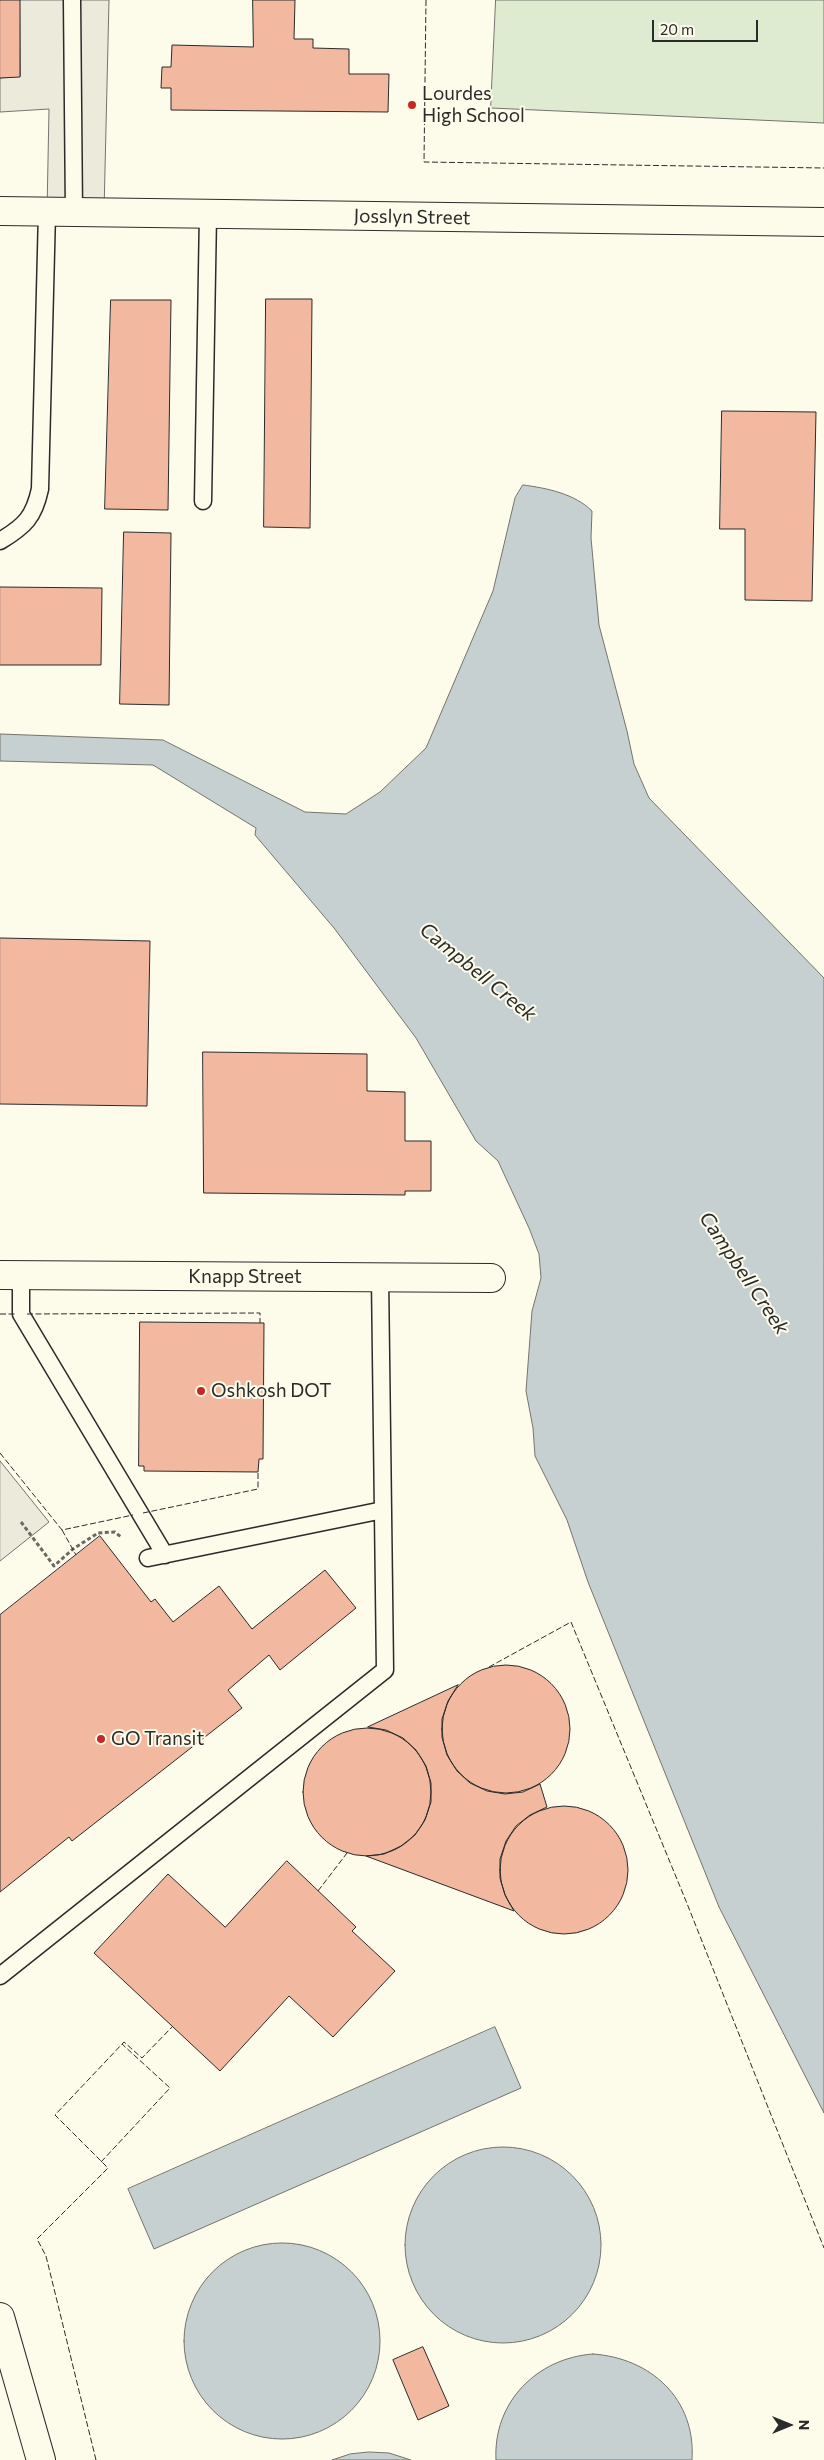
<!DOCTYPE html>
<style>
body{margin:0}
#map{position:relative;width:824px;height:2460px;overflow:hidden;background:#fdfbea;font-family:Commissioner,sans-serif}
canvas{display:block}
.north{position:absolute;left:764px;top:2400px;width:50px;height:50px;-webkit-text-stroke:4px #fdfbea;paint-order:stroke;rotate:90deg;font-size:14px;font-weight:700;line-height:20px;text-align:center;color:#2b2b2b}
.north::after{content:'';display:block;margin:auto;width:18px;height:22px;background:#2b2b2b;clip-path:polygon(50% 0,100% 100%,50% 72%,0 100%)}
.scale{position:absolute;left:652px;top:20px;width:106px;height:22px;box-sizing:border-box;border:2px solid #2b2b2b;border-top:0;padding-left:6px;font-size:15px;line-height:18px;white-space:nowrap;color:#2b2b2b;-webkit-text-stroke:4px #fdfbea;paint-order:stroke}
</style>
<div id="map">
<canvas width="824" height="2460"></canvas>
<div class="north">N</div>
<div class="scale">20 m</div>
</div>
<script>
const c = document.querySelector('canvas').getContext('2d');
c.lineJoin = 'round';
function fillPath(path, color) { c.fillStyle = color; c.fill(path, 'evenodd'); }
function trace(path, color, width, dash) { c.strokeStyle = color; c.lineWidth = width; c.lineCap = dash ? 'butt' : 'round'; c.setLineDash(dash || []); c.stroke(path); }
function drawText(font, color, halo, rows, align = 'center') {
  c.font = font + ' Commissioner,sans-serif'; c.lineWidth = 4; c.setLineDash([]); c.textBaseline = 'middle'; c.strokeStyle = halo; c.fillStyle = color; for (const [text, x, y, turn = 0] of rows) {
    c.save(); c.translate(x, y); c.rotate((+turn || 0) * Math.PI / 180); c.textAlign = isNaN(turn) ? turn : align; if (halo) c.strokeText(text, 0, 0); c.fillText(text, 0, 0); c.restore();
  }
}
const green = new Path2D(`
 M496 0H824V123L491 108Z`);
fillPath(green, '#deebd1');
trace(green, '#74746e', 1);
const parking = new Path2D(`
 M20 0H109L104 212H47L49 109 0 112V78L20 76Z
 M0 1461 49 1522 0 1561Z`);
fillPath(parking, '#eceadb');
trace(parking, '#74746e', 1);
const water = new Path2D(`
 M523 485C547 488 575 494 592 511L591 538 599 625 627 731 634 764 649 798 824 978V2113L719 1907 588 1582 567 1520 535 1456 533 1428 526 1391 532 1311 541 1278 539 1254 529 1228 498 1161 476 1141 416 1038 334 928 255 835 256 828 153 765 0 761V734L163 740 305 812 346 814 380 792 426 748 493 591 515 498Z
 M495 2027 521 2088 154 2249 128 2189Z
 M405 2245a98 98 0 1 1 196 0a98 98 0 1 1-196 0Z
 M184 2341a98 98 0 1 1 196 0a98 98 0 1 1-196 0Z
 M593 2354C651 2358 696 2399 692 2460H496C493 2402 537 2358 593 2354Z
 M369 2452 389 2453 411 2460H332L350 2454Z`);
fillPath(water, '#c7d0d0');
trace(water, '#74746e', 1);
const building = new Path2D(`
 M0 0H20V77L0 78Z
 M253 0H295L294 39H313V48L349 49V74H389L388 112 171 110V88H161L162 67H171L172 45 253 47Z
 M266 299H312L310 528 264 527Z
 M111 300H171L168 510 105 509Z
 M722 411 816 412 812 601 745 600V529H720Z
 M124 532 171 533 169 705 120 704Z
 M0 587 102 588 101 665H0Z
 M0 938 150 941 147 1106 0 1104Z
 M203 1052 367 1054V1091L405 1092V1141H431V1191H405V1195L204 1193Z
 M140 1322 264 1323 263 1459H259L258 1472 144 1471V1466H139Z
 M100 1536 151 1602 155 1599 173 1622 219 1586 252 1629 325 1570 356 1608 280 1670 269 1655 228 1690 242 1708 72 1841 69 1837 0 1892V1615Z
 M442 1729a64 64 0 1 1 128 0a64 64 0 1 1-128 0Z
 M458 1685 448 1701 442 1719V1737L447 1755 457 1771 470 1783 487 1791 505 1794 523 1792 540 1784 547 1807 530 1815 516 1826 506 1841 500 1859V1878L505 1895 514 1911 366 1856 384 1854 401 1846 415 1835 425 1820 431 1802V1783L426 1766 416 1750 403 1738 386 1730 368 1727Z
 M303 1792a64 64 0 1 1 128 0a64 64 0 1 1-128 0Z
 M500 1870a64 64 0 1 1 128 0a64 64 0 1 1-128 0Z
 M287 1861 356 1927 352 1931 395 1971 333 2037 289 1996 220 2071 94 1953 168 1874 225 1927Z
 M423 2347 449 2406 418 2420 393 2360Z`);
fillPath(building, '#f2b8a0');
trace(building, '#2b2b2b', 1);
const service = new Path2D(`
 M72 0 74 213
 M203 501 208 214
 M0 541C25 526 34 517 40 489L47 212
 M21 1276V1314L165 1555
 M148 1558 383 1510
 M0 1976 385 1670 380 1277`);
const minor = new Path2D(`
 M0 211 824 222
 M0 2317 41 2460`);
const tertiary = new Path2D(`
 M0 1275 491 1278`);
trace(service, '#2b2b2b', 19);
trace(minor, '#2b2b2b', 30);
trace(tertiary, '#2b2b2b', 30);
trace(new Path2D(`
 M21 1522 54 1566 73 1549 98 1533 115 1532 121 1537`), '#6a6964', 3, [4, 2.5]);
trace(service, '#fdfbea', 16);
trace(minor, '#fdfbea', 28);
trace(tertiary, '#fdfbea', 28);
trace(new Path2D(`
 M426 0 424 162 824 168
 M0 1314H17
 M27 1314 260 1313V1323
 M0 1453 62 1530 133 1515
 M143 1513 258 1489V1472
 M62 1530 76 1555
 M489 1667 571 1622 686 1901 824 2248
 M318 1891 347 1853
 M101 2162 170 2088 122 2044
 M96 2460 46 2256 37 2239 108 2168 55 2115 124 2042 142 2058 173 2026`), '#2b2b2b', 1, [6, 2.5]);
for (const [x, y, r, color] of [
 [412,105,5,"#c62828"],
 [201,1391,5,"#c62828"],
 [101,1739,5,"#c62828"]
]) { const dot = new Path2D(); dot.arc(x, y, r, 0, 2 * Math.PI); c.fillStyle = color; c.fill(dot); trace(dot, '#fdfbea', 2); }
drawText('19px', '#2b2b2b', '#fdfbea', [
 ["Lourdes",422,94],
 ["High School",422,116],
 ["Oshkosh DOT",211,1391],
 ["GO Transit",111,1739]
], 'left');
drawText('19px', '#2b2b2b', '#fdfbea', [
 ["Josslyn Street",412,217,1],
 ["Knapp Street",245,1277]
]);
drawText('italic 20px', '#2b2b2b', '#fdfbea', [
 ["Campbell Creek",478,972,39],
 ["Campbell Creek",744,1273,56]
]);
</script>
